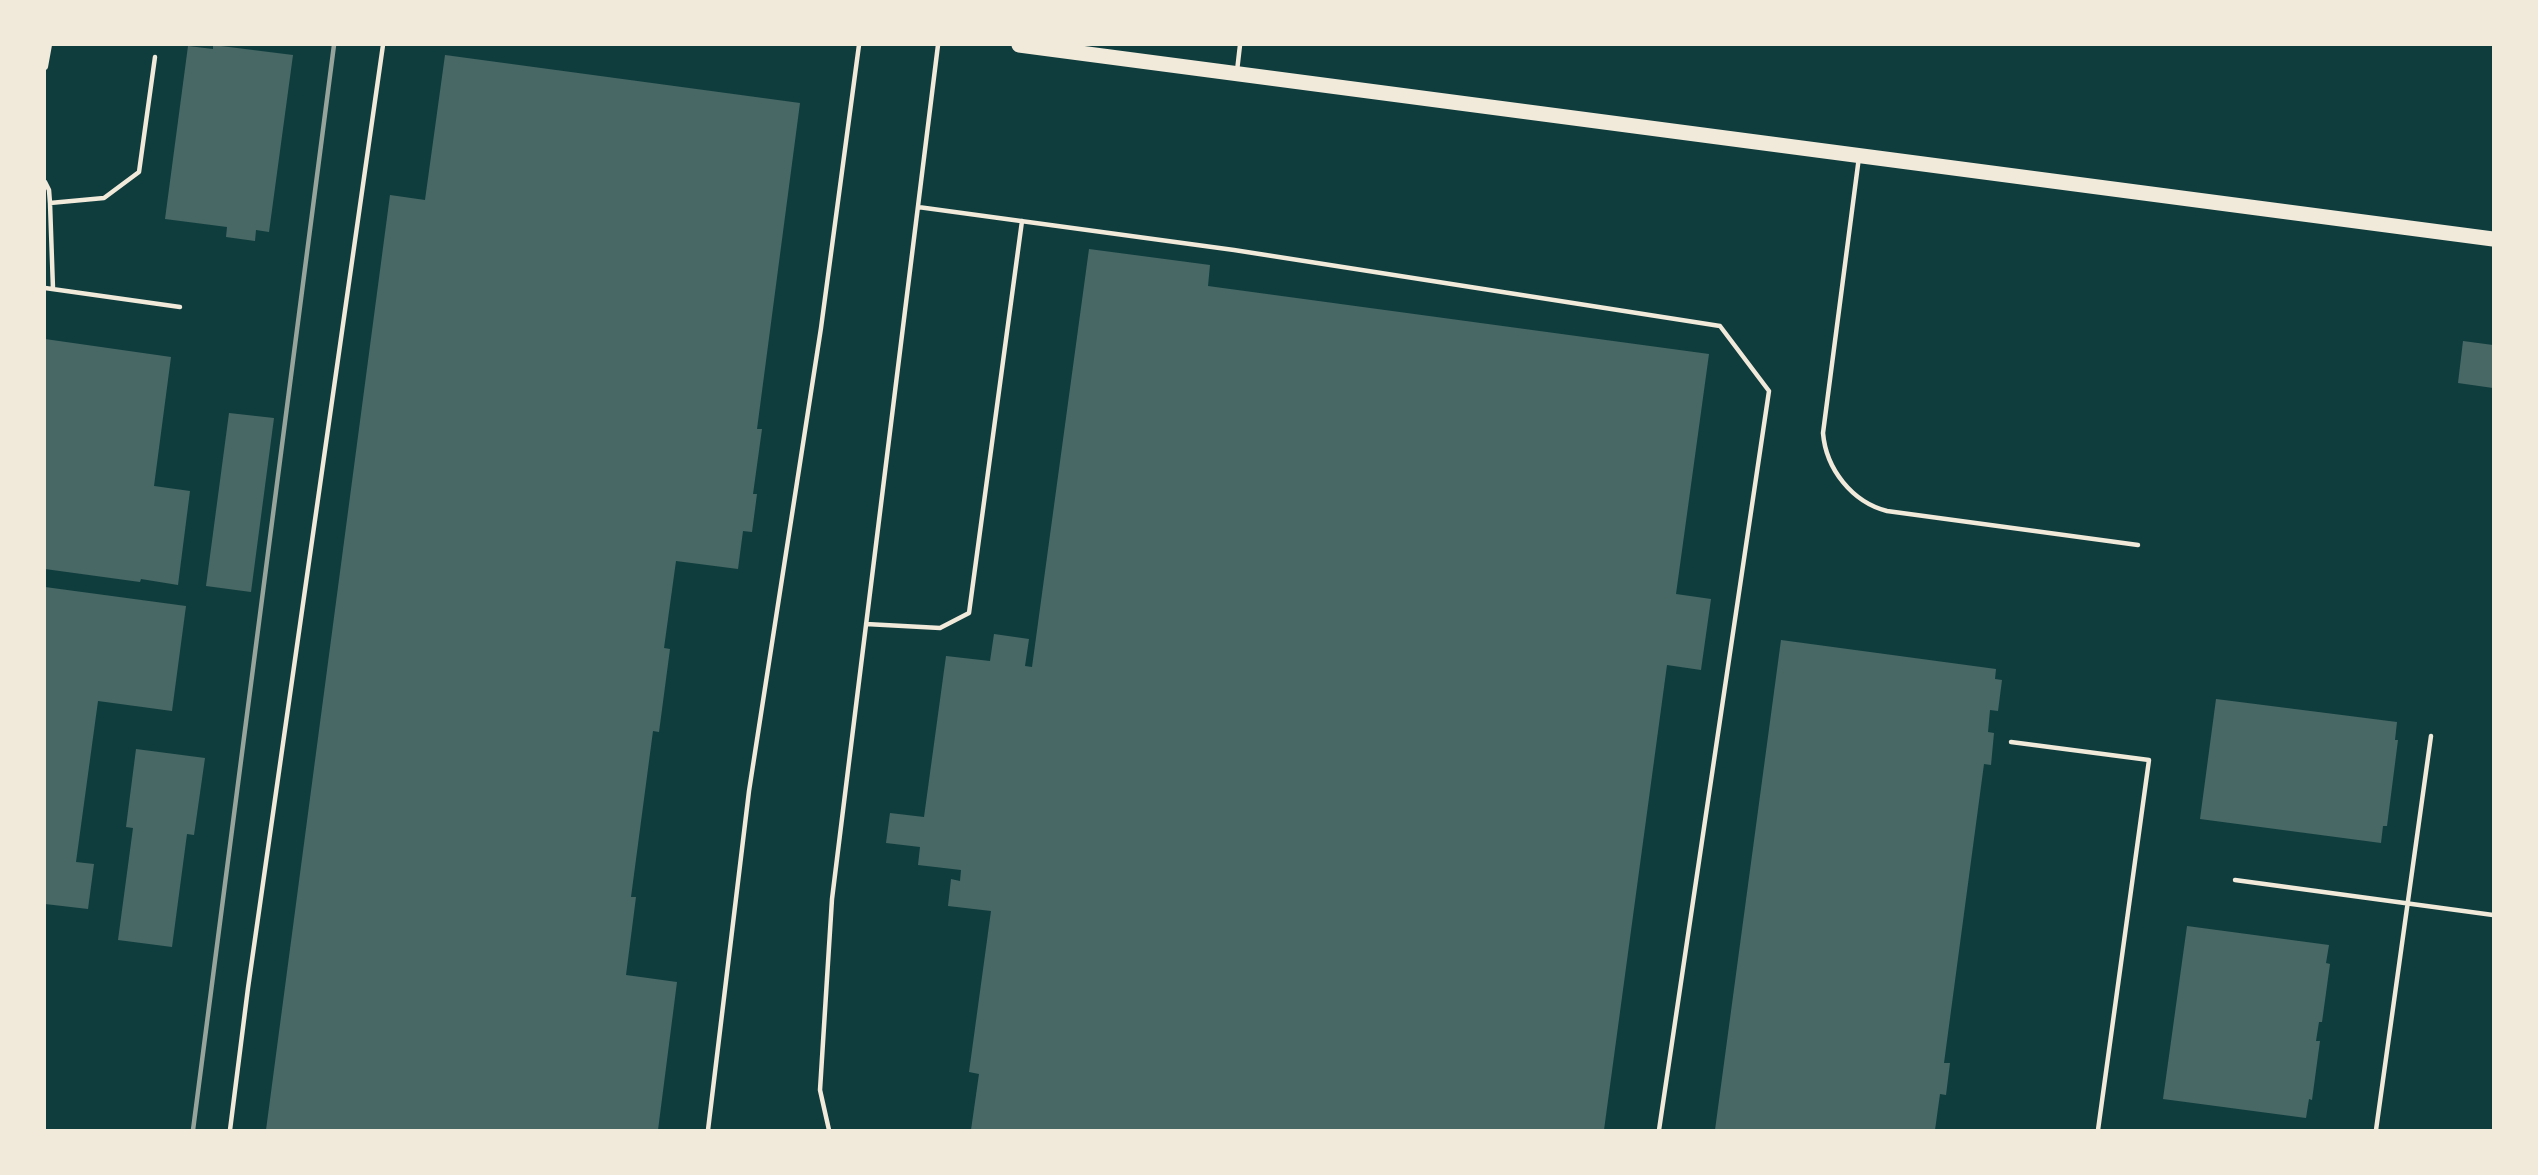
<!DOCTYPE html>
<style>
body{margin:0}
#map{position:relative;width:2538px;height:1175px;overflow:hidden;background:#0f3d3e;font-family:"Nunito Sans",sans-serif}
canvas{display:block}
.frame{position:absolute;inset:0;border:46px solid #f1e9da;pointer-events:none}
</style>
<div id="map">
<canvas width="2538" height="1175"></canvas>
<div class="frame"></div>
</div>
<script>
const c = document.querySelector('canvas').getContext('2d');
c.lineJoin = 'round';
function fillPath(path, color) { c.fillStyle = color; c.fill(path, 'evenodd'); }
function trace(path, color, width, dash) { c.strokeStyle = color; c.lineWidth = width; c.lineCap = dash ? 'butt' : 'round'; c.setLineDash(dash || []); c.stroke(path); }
fillPath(new Path2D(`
 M213 45 293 55 269 232 256 230 255 241 226 237 227 227 165 219 188 46 213 49Z
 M445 55 800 103 757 429H762L753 494H757L752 532 743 531 738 569 676 561 664 648 670 649 659 732 653 731 631 897H636L626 975 677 982 658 1130H266L390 195 425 200Z
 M1089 249 1210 265 1208 286 1709 354 1676 594 1711 599 1701 670 1667 665 1604 1130H971L979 1074 969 1072 991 911 948 906 951 879 960 881 961 870 918 865 920 847 886 843 890 813 924 817 946 656 990 661 994 634 1029 639 1025 666 1032 667Z
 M45 339 171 357 154 486 190 491 178 585 141 579 140 582 45 569Z
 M2463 341 2493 345V388L2458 383Z
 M229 413 274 418 251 592 206 586Z
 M45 587 186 606 172 711 98 701 76 862 94 864 88 909 45 904Z
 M1781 640 1996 669 1995 679 2002 680 1998 711 1990 710 1988 732 1994 733 1991 765 1984 764 1944 1063H1950L1946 1095 1940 1094 1935 1130H1715Z
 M2216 699 2397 722 2395 740H2398L2387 826H2383L2381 843 2200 819Z
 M136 749 205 758 194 835 187 834 172 947 118 940 133 828 126 827Z
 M2187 926 2329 945 2326 963 2330 964 2322 1022H2319L2316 1041H2320L2312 1100 2309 1099 2306 1118 2163 1099Z`), '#486865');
trace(new Path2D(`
 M1237 71 1240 45
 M1859 157 1823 433C1826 469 1852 502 1887 511L2138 545
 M45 182 49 190 50 203 53 289
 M50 203 104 198 139 172 155 57
 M918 207 1234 250 1720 326 1769 391 1659 1130
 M45 288 180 307
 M866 624 940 628 969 613 1022 221
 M2011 742 2149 760 2098 1130
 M2235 880 2493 915
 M230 1130 248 988 383 45
 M708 1130 749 791 821 328 859 45
 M829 1130 820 1090 832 899 938 45
 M2376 1130 2431 736`), '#f1e9da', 4.5);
trace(new Path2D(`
 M45 67 49 45`), '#f1e9da', 6);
trace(new Path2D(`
 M1019 45 2493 239`), '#f1e9da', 15);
trace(new Path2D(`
 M193 1130 334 45`), '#97a49c', 4.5);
</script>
